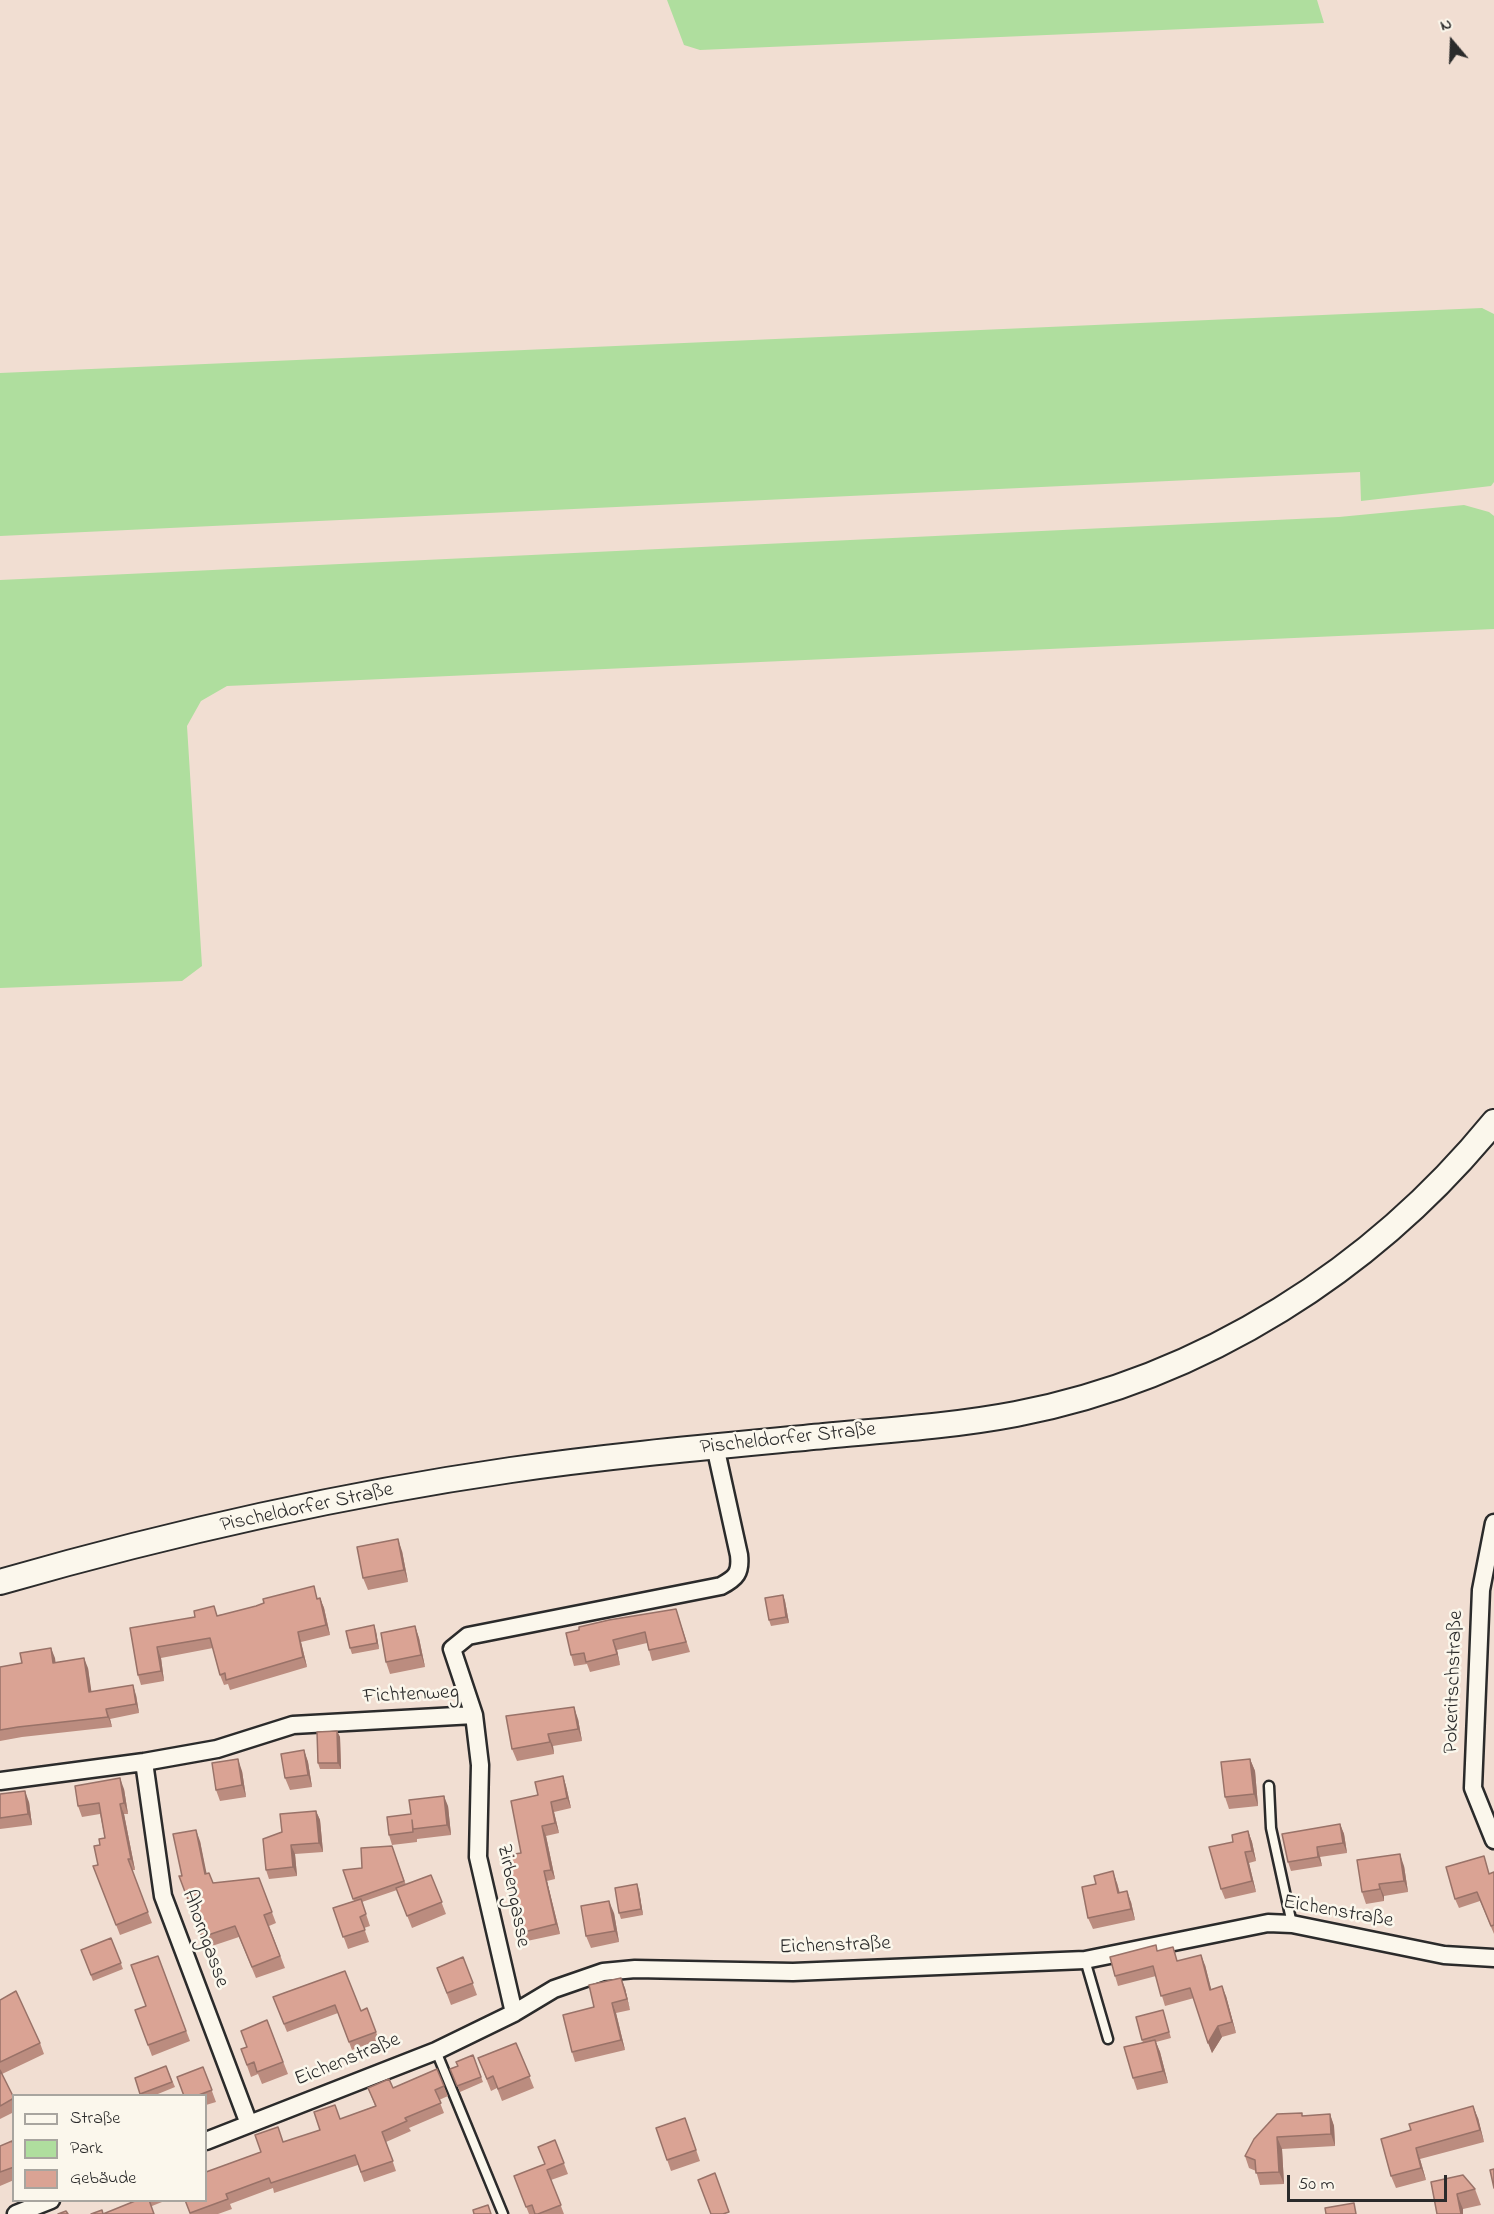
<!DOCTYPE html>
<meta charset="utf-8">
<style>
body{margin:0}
#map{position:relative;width:1494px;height:2214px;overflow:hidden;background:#f1ded2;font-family:"Indie Flower",sans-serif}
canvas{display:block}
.legend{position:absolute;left:12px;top:2094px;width:195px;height:108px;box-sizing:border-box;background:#fbf7ec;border:2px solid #a8a59f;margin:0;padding:8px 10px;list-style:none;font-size:18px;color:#2b2b2b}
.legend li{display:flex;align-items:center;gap:12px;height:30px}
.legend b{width:30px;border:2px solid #a8a59f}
.north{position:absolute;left:1422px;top:12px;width:60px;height:60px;-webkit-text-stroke:4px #fbf7ec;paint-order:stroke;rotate:341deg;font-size:16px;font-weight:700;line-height:24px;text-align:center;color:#2b2b2b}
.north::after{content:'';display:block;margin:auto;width:21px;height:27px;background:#2b2b2b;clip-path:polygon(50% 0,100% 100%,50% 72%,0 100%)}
.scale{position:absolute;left:1287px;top:2175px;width:160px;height:27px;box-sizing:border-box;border:3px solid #2b2b2b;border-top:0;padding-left:8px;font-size:18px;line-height:21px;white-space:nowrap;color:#2b2b2b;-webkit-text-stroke:4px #fbf7ec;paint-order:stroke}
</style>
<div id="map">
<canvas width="1494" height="2214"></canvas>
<ul class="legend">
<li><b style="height:8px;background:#fbf7ec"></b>Straße</li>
<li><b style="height:16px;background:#afde9e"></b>Park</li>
<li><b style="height:16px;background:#daa394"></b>Gebäude</li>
</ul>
<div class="north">N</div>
<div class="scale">50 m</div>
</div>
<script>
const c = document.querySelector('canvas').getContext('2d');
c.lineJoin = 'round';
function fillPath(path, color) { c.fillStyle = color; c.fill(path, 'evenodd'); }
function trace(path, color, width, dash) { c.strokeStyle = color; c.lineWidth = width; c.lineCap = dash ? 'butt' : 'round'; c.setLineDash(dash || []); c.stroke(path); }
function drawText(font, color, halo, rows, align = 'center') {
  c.font = font + ' "Indie Flower",sans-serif'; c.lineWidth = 5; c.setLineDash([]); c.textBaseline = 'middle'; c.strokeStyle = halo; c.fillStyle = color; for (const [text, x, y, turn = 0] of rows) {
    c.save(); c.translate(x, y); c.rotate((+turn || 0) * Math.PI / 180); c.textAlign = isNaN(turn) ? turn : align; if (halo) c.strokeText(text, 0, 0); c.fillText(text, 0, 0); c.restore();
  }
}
fillPath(new Path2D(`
 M667 0H1317L1324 23 700 50 684 45Z
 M1482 308 1494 314V482L1491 486 1361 501 1360 472 0 536V373Z
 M1464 505 1489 512 1494 516V629L227 686 201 701 187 726 202 966 182 981 0 988V580L1339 517Z`), '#afde9e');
const lane = new Path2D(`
 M1269 1786 1271 1828 1292 1924
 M1085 1960 1108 2039
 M436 2051 503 2214`);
const street = new Path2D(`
 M1494 1523 1481 1590 1473 1788 1494 1840
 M474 1715 480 1765 478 1857 514 2013
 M144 1762 163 1896 249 2124
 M0 1781 144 1762 217 1749 293 1725 474 1715 452 1649 468 1636 721 1586C736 1578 741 1573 739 1555L715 1446
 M206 2141 436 2051 514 2013 554 1989 603 1972 635 1969 793 1972 1085 1960 1268 1923 1292 1924 1444 1955 1494 1958
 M16 2214 51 2200`);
const secondary = new Path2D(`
 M0 1582C167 1534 339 1495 511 1470 615 1455 720 1446 824 1436 888 1430 953 1426 1016 1414 1204 1378 1374 1269 1494 1122`);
trace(lane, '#2b2b2b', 13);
trace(street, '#2b2b2b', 21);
trace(secondary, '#2b2b2b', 28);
trace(lane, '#fbf7ec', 8);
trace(street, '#fbf7ec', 16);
trace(secondary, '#fbf7ec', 24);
fillPath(new Path2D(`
 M402 1551 408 1582 368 1590 363 1578Z
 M783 1595 785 1601 789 1623 771 1626 769 1620Z
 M320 1598 324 1608 330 1635 301 1642 307 1667 230 1690 228 1684 224 1685 220 1675 213 1648 161 1658 164 1681 141 1685 138 1675 130 1628 195 1617 218 1615Z
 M676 1609 690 1652 652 1661 647 1643 617 1650 620 1665 590 1672 587 1664 574 1666 571 1655Z
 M415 1626 419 1638 425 1667 390 1674 386 1662Z
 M376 1631 379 1649 352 1654 350 1648Z
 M55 1658V1662L88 1668 91 1692 136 1695 139 1713 110 1719 112 1727 22 1737 0 1741V1667Z
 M578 1719 582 1741 553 1746 554 1754 517 1761 512 1749Z
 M337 1731 340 1737 341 1769H320L318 1763Z
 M304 1750 308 1762 312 1787 290 1790 285 1778Z
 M1250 1759 1255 1771 1258 1806 1229 1809 1225 1797Z
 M242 1771 246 1797 220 1801 216 1790Z
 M563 1776 566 1786 571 1808 554 1812 559 1833 546 1836 555 1879 547 1881 560 1934 527 1941 524 1932 521 1853 538 1795Z
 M124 1789 128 1814H124L135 1870H132L152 1923 120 1935 93 1866 98 1865 100 1845 105 1838 100 1814 82 1817 78 1806Z
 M0 1794 29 1802 32 1825 0 1829Z
 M448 1806 451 1835 417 1839V1838V1842L392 1845 389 1835 411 1814Z
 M316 1811 320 1820 323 1852 295 1854 297 1876 269 1879 266 1870 282 1832Z
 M1340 1824 1344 1834 1347 1853 1320 1857 1322 1866 1291 1871 1288 1862Z
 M1248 1831 1252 1842 1256 1861 1249 1863 1256 1892 1225 1899 1221 1889 1233 1842Z
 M200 1841 206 1874 213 1883 259 1878 276 1923 269 1926 285 1968 256 1978 239 1937 206 1948 179 1876H182Z
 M392 1846 406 1885 431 1875 446 1914 412 1928 397 1890 362 1902 370 1926 364 1928 369 1942 348 1949 333 1908 354 1901 343 1870 362 1868Z
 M1404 1866 1408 1892 1384 1896V1901L1366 1904 1362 1892Z
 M1494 1872V1934L1480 1901 1459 1908 1455 1899 1490 1874Z
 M1117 1883 1120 1893 1131 1902 1135 1920 1093 1929 1088 1918Z
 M639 1890 643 1915 621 1919 619 1913Z
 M614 1913 619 1942 591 1948 586 1936Z
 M111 1938 123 1969 93 1981 81 1950Z
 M1158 1951 1178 1961 1205 1965 1211 1989 1226 1996 1236 2033 1222 2037 1212 2053 1194 1998 1165 2006 1156 1976 1118 1986 1115 1976Z
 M158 1956 190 2041 152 2056 135 2010 146 2006Z
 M463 1957 477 1995 451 2005 437 1968Z
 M345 1971 361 2011 367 2008 379 2040 352 2050 338 2013 287 2032 273 1997Z
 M625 1988 630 2010 616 2013 625 2050 575 2062 572 2052 594 2007Z
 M0 2000 40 2043 44 2054 2 2074 14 2098V2112L0 2119Z
 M1163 2010 1171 2038 1156 2042 1160 2052 1168 2083 1137 2090 1133 2078 1143 2043 1136 2017Z
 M267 2020 288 2074 262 2084 258 2074 251 2077 241 2049 247 2047Z
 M516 2043 534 2088 502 2101 497 2088 491 2091 478 2058Z
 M473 2055 483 2082 460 2092 450 2069 458 2066Z
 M166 2066 175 2087 153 2096H141L135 2078Z
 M203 2067 216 2102 206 2105V2096H184Z
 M437 2069 448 2096 439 2100 444 2113 409 2128 411 2131 386 2142 396 2171 364 2182 358 2165 274 2193 273 2188 230 2204 232 2209 218 2214H190L185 2200 261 2152 283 2142 320 2130 340 2119 375 2106 368 2088H393Z
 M1330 2114 1334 2126 1335 2146 1282 2149 1284 2184 1260 2185 1256 2171 1249 2168 1245 2156 1303 2116Z
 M685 2118 700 2161 671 2171 656 2128Z
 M1478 2118 1484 2142 1420 2159 1426 2180 1396 2188 1391 2176 1381 2139Z
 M555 2140 568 2174 551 2180 564 2214H529L514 2176 545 2164Z
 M0 2146 14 2147V2180L0 2186Z
 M1431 2182 1475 2189 1481 2205 1463 2209V2214H1468H1437Z
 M135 2200H167L152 2206 103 2214 135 2201Z`), '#bb8c7f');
fillPath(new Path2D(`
 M398 1539 402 1551 408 1582 404 1570Z
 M783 1595 785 1601 789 1623 786 1617Z
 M320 1598 324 1608 330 1635 326 1625Z
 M374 1625 376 1631 379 1649 377 1643Z
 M415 1626 419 1638 425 1667 421 1655Z
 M298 1632 301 1642 307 1667 303 1657Z
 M613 1640 617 1650 620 1665 617 1654Z
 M157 1647 161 1658 164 1681 161 1671Z
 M51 1648 55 1658 57 1673 53 1663Z
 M84 1658 88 1668 93 1702 89 1692Z
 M133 1685 136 1695 139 1713 136 1704Z
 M574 1707 578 1719 582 1741 578 1729Z
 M106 1709 110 1719 112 1727 108 1717Z
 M337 1731 340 1737 341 1769 338 1763Z
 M548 1734 553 1746 554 1754 550 1742Z
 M304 1750 308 1762 312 1787 308 1775Z
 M238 1759 242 1771 246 1797 242 1785Z
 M1250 1759 1255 1771 1258 1806 1254 1794Z
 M563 1776 566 1786 571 1808 567 1798Z
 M120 1778 124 1789 128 1814 124 1803Z
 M25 1791 29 1802 32 1825 28 1814Z
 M444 1796 448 1806 451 1835 447 1825Z
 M551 1802 554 1812 559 1833 555 1823Z
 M120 1804 124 1814 135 1870 131 1859Z
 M316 1811 320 1820 323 1852 319 1843Z
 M1340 1824 1344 1834 1347 1853 1343 1843Z
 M542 1826 546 1836 555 1879 551 1870Z
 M196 1830 200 1841 209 1885 205 1874Z
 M1248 1831 1252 1842 1256 1861 1252 1851Z
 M291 1845 295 1854 297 1876 293 1867Z
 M1317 1847 1320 1857 1322 1866 1318 1857Z
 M1245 1852 1249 1863 1256 1892 1252 1881Z
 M1400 1854 1404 1866 1408 1892 1404 1881Z
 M544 1871 547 1881 560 1934 556 1924Z
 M1113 1871 1117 1883 1122 1904 1118 1893Z
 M637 1884 639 1890 643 1915 641 1909Z
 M1379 1884 1384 1896V1901L1380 1889Z
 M1127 1891 1131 1902 1135 1920 1131 1909Z
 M609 1901 614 1913 619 1942 615 1931Z
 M1201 1955 1205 1965 1214 2000 1210 1990Z
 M621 1978 625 1988 630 2010 627 1999Z
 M1222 1986 1226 1996 1236 2033 1232 2022Z
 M612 2003 616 2013 625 2050 621 2040Z
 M1218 2026 1222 2037 1212 2053 1208 2043Z
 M1155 2040 1160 2052 1168 2083 1163 2071Z
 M1473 2106 1478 2118 1484 2142 1480 2130Z
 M1330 2114 1334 2126 1335 2146 1331 2134Z
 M1277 2137 1282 2149 1284 2184 1279 2172Z
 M1416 2148 1420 2159 1426 2180 1421 2168Z
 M1457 2194 1463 2209V2214H1461Z`), '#997268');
const building = new Path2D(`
 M398 1539 404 1570 363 1578 357 1547Z
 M314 1586 317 1599 320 1598 326 1625 298 1632 303 1657 226 1680 225 1673 220 1675 210 1638 157 1647 161 1671 138 1675 130 1628 195 1617 194 1611 214 1606 217 1616 256 1606 264 1603 263 1599Z
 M783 1595 786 1617 769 1620 765 1598Z
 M676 1609 686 1642 649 1650 645 1632 613 1640 617 1654 586 1662 584 1653 571 1655 566 1633 579 1630V1627L609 1620Z
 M374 1625 377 1643 350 1648 346 1631Z
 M415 1626 421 1655 386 1662 381 1633Z
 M51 1648 53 1663 84 1658 89 1692 133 1685 136 1704 106 1709 108 1717 18 1727 0 1730V1667L22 1663 20 1653Z
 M574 1707 578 1729 548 1734 550 1742 512 1749 506 1716Z
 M337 1731 338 1763H318L317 1732Z
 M304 1750 308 1775 285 1778 281 1754Z
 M238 1759 242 1785 216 1790 212 1763Z
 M1250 1759 1254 1794 1225 1797 1221 1762Z
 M563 1776 567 1798 551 1802 555 1823 542 1826 551 1870 544 1871 556 1924 524 1932 508 1855 521 1853 511 1801 538 1795 535 1782Z
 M120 1778 124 1803 120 1804 131 1859H128L148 1912 116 1925 93 1866 98 1865 94 1846 100 1845 99 1839 105 1838 99 1803 78 1806 75 1786Z
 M25 1791 28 1814 0 1818V1794Z
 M444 1796 447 1825 413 1829 412 1820 413 1832 389 1835 387 1817 411 1814 409 1800Z
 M316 1811 319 1843 291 1845 293 1867 266 1870 263 1839 282 1832 280 1814Z
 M1340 1824 1343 1843 1317 1847 1318 1857 1288 1862 1282 1834Z
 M196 1830 205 1874 209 1873 213 1883 259 1878 272 1912 264 1915 280 1956 252 1967 235 1926 202 1937 179 1876H182L173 1834Z
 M1248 1831 1252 1851 1245 1852 1252 1881 1221 1889 1209 1847 1233 1842 1232 1835Z
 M392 1846 404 1881 353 1899 343 1870 362 1868 361 1848Z
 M1400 1854 1404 1881 1379 1884 1380 1889 1362 1892 1357 1860Z
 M1484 1856 1489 1874 1494 1872V1925L1491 1926 1477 1892 1455 1899 1446 1867Z
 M1113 1871 1118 1893 1127 1891 1131 1909 1088 1918 1082 1887 1096 1884 1094 1876Z
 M431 1875 442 1902 407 1916 396 1888Z
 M637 1884 641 1909 619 1913 615 1888Z
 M361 1899 366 1914 360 1917 365 1930 343 1937 333 1908Z
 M609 1901 615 1931 586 1936 581 1906Z
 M111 1938 121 1963 91 1975 81 1950Z
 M1156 1945 1157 1951 1173 1947 1177 1961 1201 1955 1210 1990 1222 1986 1232 2022 1218 2026 1208 2043 1190 1988 1161 1996 1153 1966 1115 1976 1110 1957Z
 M158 1956 186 2031 148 2045 135 2010 146 2006 131 1965Z
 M463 1957 473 1983 447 1993 437 1968Z
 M345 1971 361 2011 367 2008 376 2032 349 2042 335 2005 284 2024 273 1997Z
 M621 1978 627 1999 612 2003 621 2040 572 2052 563 2015 594 2007 589 1985Z
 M16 1991 40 2043 0 2062V2000Z
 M1163 2010 1169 2032 1142 2040 1136 2017Z
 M267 2020 283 2062 257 2072 254 2062 247 2065 241 2049 247 2047 241 2031Z
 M1155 2040 1163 2071 1133 2078 1124 2047Z
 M516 2043 530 2076 498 2089 493 2076 487 2079 478 2058Z
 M473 2055 481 2077 457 2086 450 2069 458 2066 456 2062Z
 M166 2066 172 2082 140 2094 135 2078Z
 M203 2067 212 2090 196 2096H184L177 2077Z
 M437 2069 444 2086 435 2090 441 2103 405 2118 407 2121 382 2132 393 2161 361 2172 355 2155 271 2183 269 2178 226 2194 228 2199 190 2213 185 2200H206V2172L261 2152 255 2135 278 2127 283 2142 320 2130 314 2112 335 2105 340 2119 376 2106 368 2088 389 2079 393 2088Z
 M0 2070 14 2098 0 2106Z
 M1473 2106 1480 2130 1416 2148 1421 2168 1391 2176 1381 2139 1411 2130 1409 2124Z
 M1302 2113V2116L1330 2114 1331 2134 1277 2137 1279 2172 1256 2173 1255 2160 1245 2156 1254 2139 1277 2114Z
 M685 2118 696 2150 667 2160 656 2128Z
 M555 2140 564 2163 547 2170 561 2205 538 2214H535L532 2205 526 2207 514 2176 545 2164 538 2147Z
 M12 2141 14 2147V2167L0 2172V2146Z
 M1494 2169V2188L1490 2170Z
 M715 2173 729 2212 723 2214H711L698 2180Z
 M1463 2175 1475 2189 1457 2194 1461 2214H1437L1431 2182Z
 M135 2200H149L154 2214H91L102 2210 103 2214 135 2201Z
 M1354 2203 1356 2214H1326L1325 2208Z
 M488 2205 491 2214H474L473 2210Z
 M66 2211 68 2214H58Z`);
fillPath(building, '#daa394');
trace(building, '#997268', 1.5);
drawText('21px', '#2b2b2b', '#fbf7ec', [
 ["Pischeldorfer Straße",788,1440,-6],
 ["Pischeldorfer Straße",307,1509,-12],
 ["Pokeritschstraße",1455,1682,-88],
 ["Fichtenweg",411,1696,-3],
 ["Zirbengasse",512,1896,79],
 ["Eichenstraße",1338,1913,10],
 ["Ahorngasse",204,1939,70],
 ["Eichenstraße",835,1947,-2],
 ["Eichenstraße",348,2061,-22]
]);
</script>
